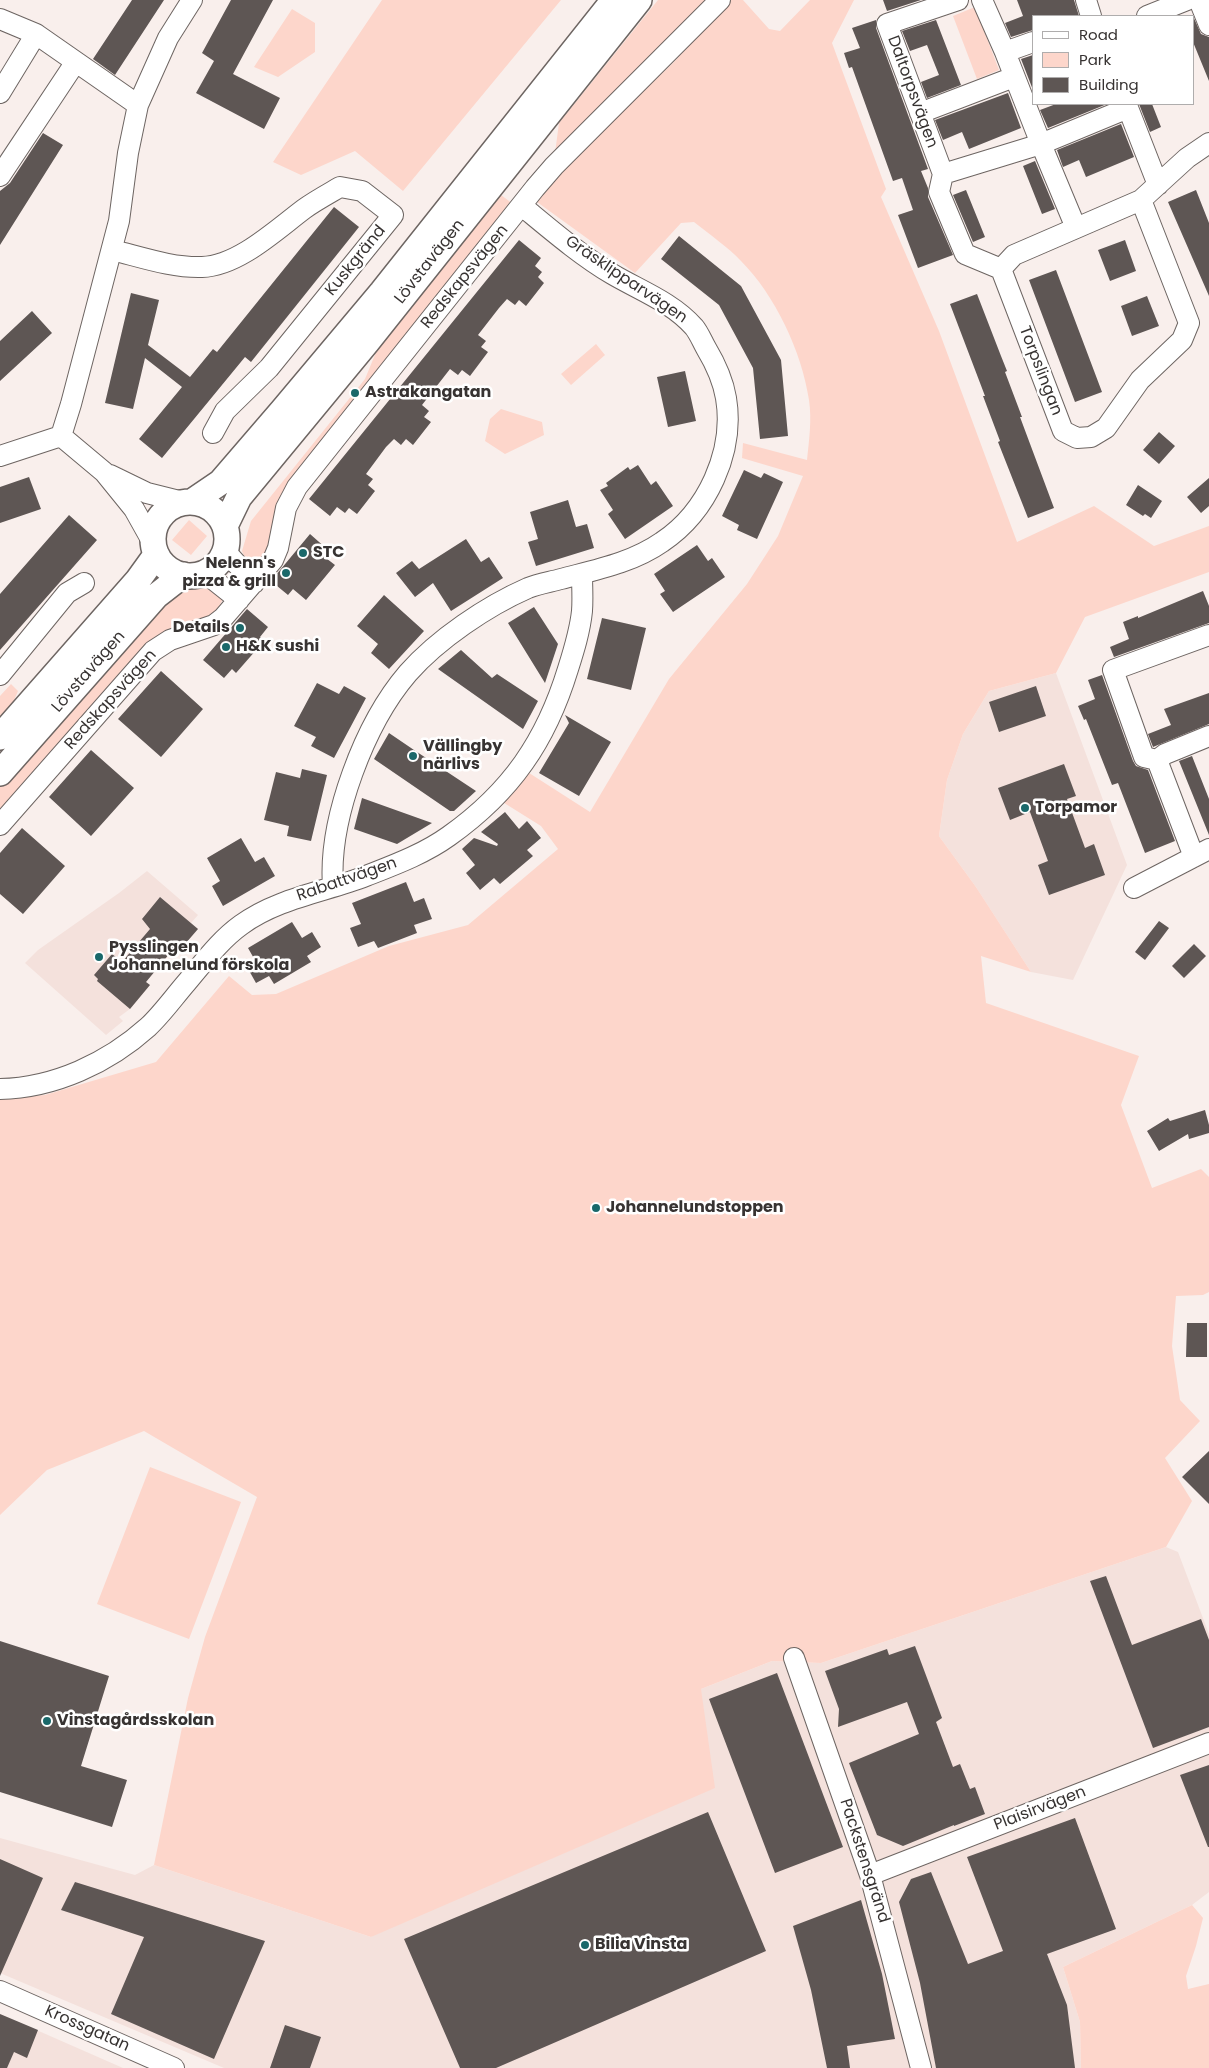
<!DOCTYPE html>
<meta charset="utf-8">
<style>
body{margin:0}
#map{position:relative;width:1209px;height:2068px;overflow:hidden;background:#f9efec;font-family:Poppins,sans-serif}
canvas{display:block}
.legend{position:absolute;left:1032px;top:15px;width:162px;height:90px;box-sizing:border-box;background:#fff;border:1px solid #afadad;margin:0;padding:6px 9px;list-style:none;font-size:15px;color:#373332}
.legend li{display:flex;align-items:center;gap:10px;height:25px}
.legend b{width:25px;border:1px solid #afadad}
</style>
<div id="map">
<canvas width="1209" height="2068"></canvas>
<ul class="legend">
<li><b style="height:6px;background:#fff"></b>Road</li>
<li><b style="height:14px;background:#fdd6cb"></b>Park</li>
<li><b style="height:14px;background:#5e5654"></b>Building</li>
</ul>
</div>
<script>
const c = document.querySelector('canvas').getContext('2d');
c.lineJoin = 'round';
function fillPath(path, color) { c.fillStyle = color; c.fill(path, 'evenodd'); }
function trace(path, color, width, dash) { c.strokeStyle = color; c.lineWidth = width; c.lineCap = dash ? 'butt' : 'round'; c.setLineDash(dash || []); c.stroke(path); }
function drawText(font, color, halo, rows, align = 'center') {
  c.font = font + ' Poppins,sans-serif'; c.lineWidth = 5; c.setLineDash([]); c.textBaseline = 'middle'; c.strokeStyle = halo; c.fillStyle = color; for (const [text, x, y, turn = 0] of rows) {
    c.save(); c.translate(x, y); c.rotate((+turn || 0) * Math.PI / 180); c.textAlign = isNaN(turn) ? turn : align; if (halo) c.strokeText(text, 0, 0); c.fillText(text, 0, 0); c.restore();
  }
}
fillPath(new Path2D(`
 M1056 673 1127 865 1073 980 1031 972 976 887 939 836 947 780 963 734 989 691Z
 M147 871 198 915 191 923 198 929 179 951 175 948 146 982 150 985 130 1009 119 1017 123 1021 106 1035 25 963 38 950 119 893Z
 M1166 1547 1178 1552 1209 1634V1892L1192 1905 1063 1967 1080 2022 1081 2068H224L0 1973V1838L135 1875 154 1865 371 1937 701 1689 772 1661 821 1663Z
 M0 2014 123 2068H0Z`), '#f4e1dc');
fillPath(new Path2D(`
 M382 0H561L403 191 355 151 301 175 273 162Z
 M658 0H708L555 153 559 123Z
 M731 0H743L769 29 780 31 810 0H854L832 43 886 189 881 197 939 331 1017 542 1094 506 1154 546 1209 526V572L1085 617 1056 673 989 691 963 734 947 780 939 836 976 887 1031 972 981 956 986 1003 1139 1056 1121 1105 1152 1188 1201 1169 1209 1177V1292L1203 1295 1176 1296 1172 1346 1180 1400 1200 1421 1165 1458 1192 1501 1166 1547 821 1663 772 1661 701 1689 715 1788 371 1937 154 1865 188 1698 205 1637 257 1497 144 1431 47 1470 0 1515V1099L45 1095 156 1062 229 976 252 995 276 994 389 946 468 925 558 849 541 826 501 801 526 771 590 812 669 679 747 584 778 536 803 476 742 458 743 443 807 460C809 441 812 420 809 400 802 352 775 295 741 261 728 247 710 235 694 222L681 223 635 273 537 202 553 178 673 63Z
 M975 7 999 70 977 79 953 16Z
 M292 9 315 23V52L278 77 254 67Z
 M501 195 513 204 284 496 269 551 261 562 247 563 242 551 251 521 365 379 379 345Z
 M596 344 605 355 571 385 561 374Z
 M501 409 542 422 544 435 505 454 485 441 490 419Z
 M189 520 207 536 191 555 172 540Z
 M202 585 214 588 224 597 215 614 182 625 150 644 0 816V786L155 612 175 593Z
 M11 684 18 691 7 717 0 725V696Z
 M150 1467 241 1502 189 1639 97 1604Z
 M1192 1905 1203 1918 1196 1946 1186 1976 1188 1989 1209 1984V2068H1081L1080 2022 1063 1967Z`), '#fdd6cb');
fillPath(new Path2D(`
 M132 0H164L115 75 93 59Z
 M231 0H273L233 74 280 98 264 129 196 93 214 61 202 53Z
 M883 0H921L887 11Z
 M1017 0H1074L1079 16H1033V30L1011 37 1005 23 1023 16Z
 M1193 16 1201 34 1209 37V81L1193 42Z
 M876 20V28L928 169 921 171 928 188V197L953 255 918 268 898 215 913 210 902 178 893 181 852 67 849 68 844 53 860 48 852 28Z
 M936 20 961 85 927 98 921 82 939 75 927 45 910 51 902 31Z
 M1033 55V90L1021 59Z
 M1008 93 1021 128 969 149 962 132 943 140 935 120Z
 M1056 104H1107L1048 128 1040 110Z
 M1139 104H1152L1161 127 1150 132Z
 M1121 124 1134 157 1086 177 1079 160 1063 167 1057 150Z
 M43 133 63 145 0 245V191L10 183Z
 M1035 161 1055 209 1042 214 1023 166Z
 M966 190 985 237 973 242 953 195Z
 M1196 190 1209 223V296L1168 202Z
 M334 207 359 227 251 362 245 357 162 458 139 439 182 387 145 358 133 409 105 403 131 293 159 300 148 345 190 377 213 349 217 352Z
 M679 236 741 286 781 360 788 436 760 439 753 368 719 305 661 259Z
 M519 240 541 258 535 266 542 272 538 277 544 283 526 306 519 300 515 305 507 299 499 308 478 335 486 341 481 347 488 352 470 376 462 370 458 375 450 369 422 405 429 411 424 417 431 422 413 445 406 439 401 445 394 439 386 447 366 474 373 479 368 485 375 491 357 514 349 508 345 513 337 507 330 516 309 499Z
 M1125 240 1136 271 1110 281 1098 250Z
 M1056 270 1102 392 1075 402 1029 280Z
 M977 294 1001 356 1007 371 1005 372 1022 417H1020L1054 508 1028 518 998 442 1000 441 983 396H985L950 304Z
 M1147 296 1159 326 1132 336 1121 306Z
 M32 311 52 333 0 381V341Z
 M685 371 696 421 668 427 657 377Z
 M1159 432 1175 446 1159 464 1143 450Z
 M638 465 651 485 656 481 673 506 625 539 608 514 613 510 600 490 608 486 606 483 628 467 630 470Z
 M744 470 761 478 764 473 783 482 757 539 737 530 739 525 722 516Z
 M29 477 41 509 0 523V487Z
 M1209 478V506L1201 513 1187 497Z
 M1138 485 1162 501 1151 518 1145 514 1143 516 1126 505Z
 M568 500 576 527 587 524 594 548 536 566 528 542 538 539 530 512Z
 M69 515 97 540 0 650V594Z
 M310 534 327 549 322 555 335 565 306 600 293 589 288 595 271 581Z
 M466 539 481 562 489 557 503 578 451 611 433 583 415 597 396 573 412 561 419 569Z
 M697 545 708 561 712 558 725 577 673 612 660 594 665 591 654 574Z
 M1203 591 1209 606V623L1114 657 1110 647 1129 639 1123 622 1138 616V618Z
 M384 595 424 631 389 669 371 653 378 644 357 626Z
 M534 607 558 644 545 683 508 623Z
 M247 609 268 627 260 637 264 641 236 673 232 669 224 678 203 660Z
 M602 618 646 628 631 690 587 679Z
 M461 650 492 678 497 674 538 701 523 729 438 669Z
 M161 671 203 709 161 757 118 719Z
 M1102 675 1133 761 1136 766 1148 770 1175 841 1145 853 1118 783 1112 785 1086 719 1084 720 1078 706 1095 699 1088 680Z
 M317 683 339 694 344 686 366 698 334 758 311 746 316 737 294 726Z
 M1036 686 1046 716 999 732 989 702Z
 M1209 693V724L1153 747 1148 734 1171 725 1164 709Z
 M565 715 611 742 579 796 539 773 569 723Z
 M389 733 414 750 476 791 454 811H450L374 759Z
 M91 750 134 788 91 836 49 797Z
 M1192 756 1209 799V835L1179 761Z
 M1064 764 1076 796 1067 799 1085 848 1094 844 1105 875 1049 895 1038 865 1048 861 1030 812 1010 820 998 788Z
 M302 769 327 775 311 841 287 836 289 826 264 820 276 772 300 778Z
 M362 798 432 823 397 844 354 829Z
 M505 812 519 829 527 821 541 838 527 850 533 856 500 884 494 878 480 890 466 873 475 865 462 849 474 838 497 846 498 844 481 832Z
 M22 828 65 866 23 914 0 894V853Z
 M241 838 255 862 264 857 275 876 223 906 212 886 220 881 207 858Z
 M406 882 414 902 424 898 432 919 414 925 417 933 378 948 374 941 358 947 350 928 361 924 352 903Z
 M160 897 198 929 179 951 175 947 146 982 150 985 130 1009 97 981 98 979 94 975 112 954 122 962 150 929 142 919Z
 M1159 921 1169 928 1145 960 1135 952Z
 M292 922 302 938 312 932 321 947 307 956 311 962 274 984 269 976 256 983 247 967 256 962 248 948Z
 M1194 944 1206 956 1184 978 1172 966Z
 M1205 1110 1209 1125V1133L1189 1139 1188 1134 1159 1151 1147 1131 1168 1118 1170 1121Z
 M1187 1323H1207V1357H1186Z
 M1209 1451V1504L1182 1477Z
 M1106 1576 1132 1645 1201 1619 1209 1640V1727L1153 1748 1090 1581Z
 M0 1641 109 1676 81 1766 127 1780 112 1827 0 1792Z
 M915 1646 942 1718 936 1722 953 1767 960 1764 970 1789 975 1787 985 1814 954 1826V1825L903 1846 877 1835 849 1763 919 1734 907 1702 838 1727 839 1709 825 1671 887 1649 889 1655Z
 M777 1673 843 1847 775 1873 709 1699Z
 M1209 1765V1847H1208L1180 1775Z
 M708 1812 766 1951 496 2068H460L404 1939Z
 M1075 1818 1116 1929 1047 1954 1067 2005 1075 2068H936L920 1983 899 1902 911 1879 931 1872 968 1964 1003 1951 967 1857Z
 M0 1859 43 1878 0 1976Z
 M75 1882 265 1941 214 2059 111 2014 144 1937 61 1910Z
 M861 1900 882 1974 895 2039 847 2046 850 2068H827L811 1990 793 1926Z
 M0 2014 38 2030 27 2058 14 2052 7 2068H0Z
 M285 2025 321 2037 310 2068H270Z`), '#5e5654');
const minor = new Path2D(`
 M958 0 887 24 943 174 939 192 965 254 1001 269
 M982 0 1005 52 1033 42
 M1086 0 1091 16
 M1199 0 1209 25
 M1147 16 1187 0
 M0 19 36 34 138 105
 M1005 52 1041 144 1128 108 1126 104
 M0 93 36 34
 M1128 108 1158 185
 M920 113 1014 77
 M943 174 1041 144 1076 228
 M0 176 75 63
 M112 250C141 257 172 268 202 267 238 266 276 230 304 209 315 201 328 194 340 187L362 191 393 215 269 368 225 411 213 433
 M1001 269 1063 431 1077 438 1091 437 1106 428 1140 380 1182 340 1189 323 1141 200
 M1001 269 1014 255 1141 200 1187 158 1209 143
 M61 436 71 404 119 221 128 153 138 105 168 38 192 0
 M61 436 104 472 134 509 153 543
 M0 456 61 436
 M110 475 147 493 183 502
 M225 551 254 583
 M205 573 239 600
 M0 675 67 593 84 583
 M1157 760 1165 754 1209 736
 M0 825 153 651 170 640 214 625 223 618 273 560 278 548 286 508 297 487 535 188 554 166 720 0
 M1194 857 1157 760 1144 757 1113 670 1209 635
 M333 886C328 819 365 723 408 673 438 639 487 606 528 588 538 584 550 582 561 579 595 570 632 563 662 542 707 512 735 452 726 398 723 380 715 363 706 348 702 341 699 333 694 327 672 302 639 290 612 274 580 255 550 229 522 206
 M1134 888 1209 849
 M0 1089C54 1088 108 1063 148 1027 162 1014 174 997 187 982 204 962 220 940 241 925 278 898 325 892 366 876 394 865 424 854 449 836 511 792 546 741 568 669 574 650 580 631 582 611 583 599 582 586 582 574
 M794 1658 870 1875 921 2068
 M870 1875 1209 1743
 M0 1991 174 2068`);
const tertiary = new Path2D(`
 M193 501 221 482 283 410 382 292 614 0
 M153 539a37 37 0 1 1 74 0a37 37 0 1 1-74 0Z
 M225 526 239 497 367 342 639 0
 M0 737 138 580 156 555
 M0 773 156 596 183 575`);
trace(minor, '#6d6562', 22);
trace(tertiary, '#6d6562', 28);
trace(minor, '#fff', 20);
trace(tertiary, '#fff', 25);
for (const [x, y, r, color] of [
 [355,393,5,"#1a686a"],
 [303,553,5,"#1a686a"],
 [286,573,5,"#1a686a"],
 [240,628,5,"#1a686a"],
 [226,647,5,"#1a686a"],
 [413,756,5,"#1a686a"],
 [1025,808,5,"#1a686a"],
 [99,957,5,"#1a686a"],
 [596,1208,5,"#1a686a"],
 [47,1721,5,"#1a686a"],
 [585,1945,5,"#1a686a"]
]) { const dot = new Path2D(); dot.arc(x, y, r, 0, 2 * Math.PI); c.fillStyle = color; c.fill(dot); trace(dot, '#fff', 2); }
drawText('16px', '#373332', '#fff', [
 ["Daltorpsvägen",912,92,70],
 ["Kuskgränd",356,261,-51],
 ["Lövstavägen",430,262,-52],
 ["Redskapsvägen",465,277,-51],
 ["Gräsklipparvägen",626,280,34],
 ["Torpslingan",1040,371,69],
 ["Lövstavägen",89,672,-49],
 ["Redskapsvägen",111,700,-48],
 ["Rabattvägen",347,880,-19],
 ["Plaisirvägen",1040,1809,-21],
 ["Packstensgränd",864,1861,72],
 ["Krossgatan",87,2029,24]
]);
drawText('bold 16px', '#373332', '#fff', [
 ["Astrakangatan",365,393],
 ["STC",313,553],
 ["Nelenn's",276,564,"right"],
 ["pizza & grill",276,582,"right"],
 ["Details",230,628,"right"],
 ["H&K sushi",236,647],
 ["Vällingby",423,747],
 ["närlivs",423,765],
 ["Torpamor",1035,808],
 ["Pysslingen",109,948],
 ["Johannelund förskola",109,966],
 ["Johannelundstoppen",606,1208],
 ["Vinstagårdsskolan",57,1721],
 ["Bilia Vinsta",595,1945]
], 'left');
</script>
